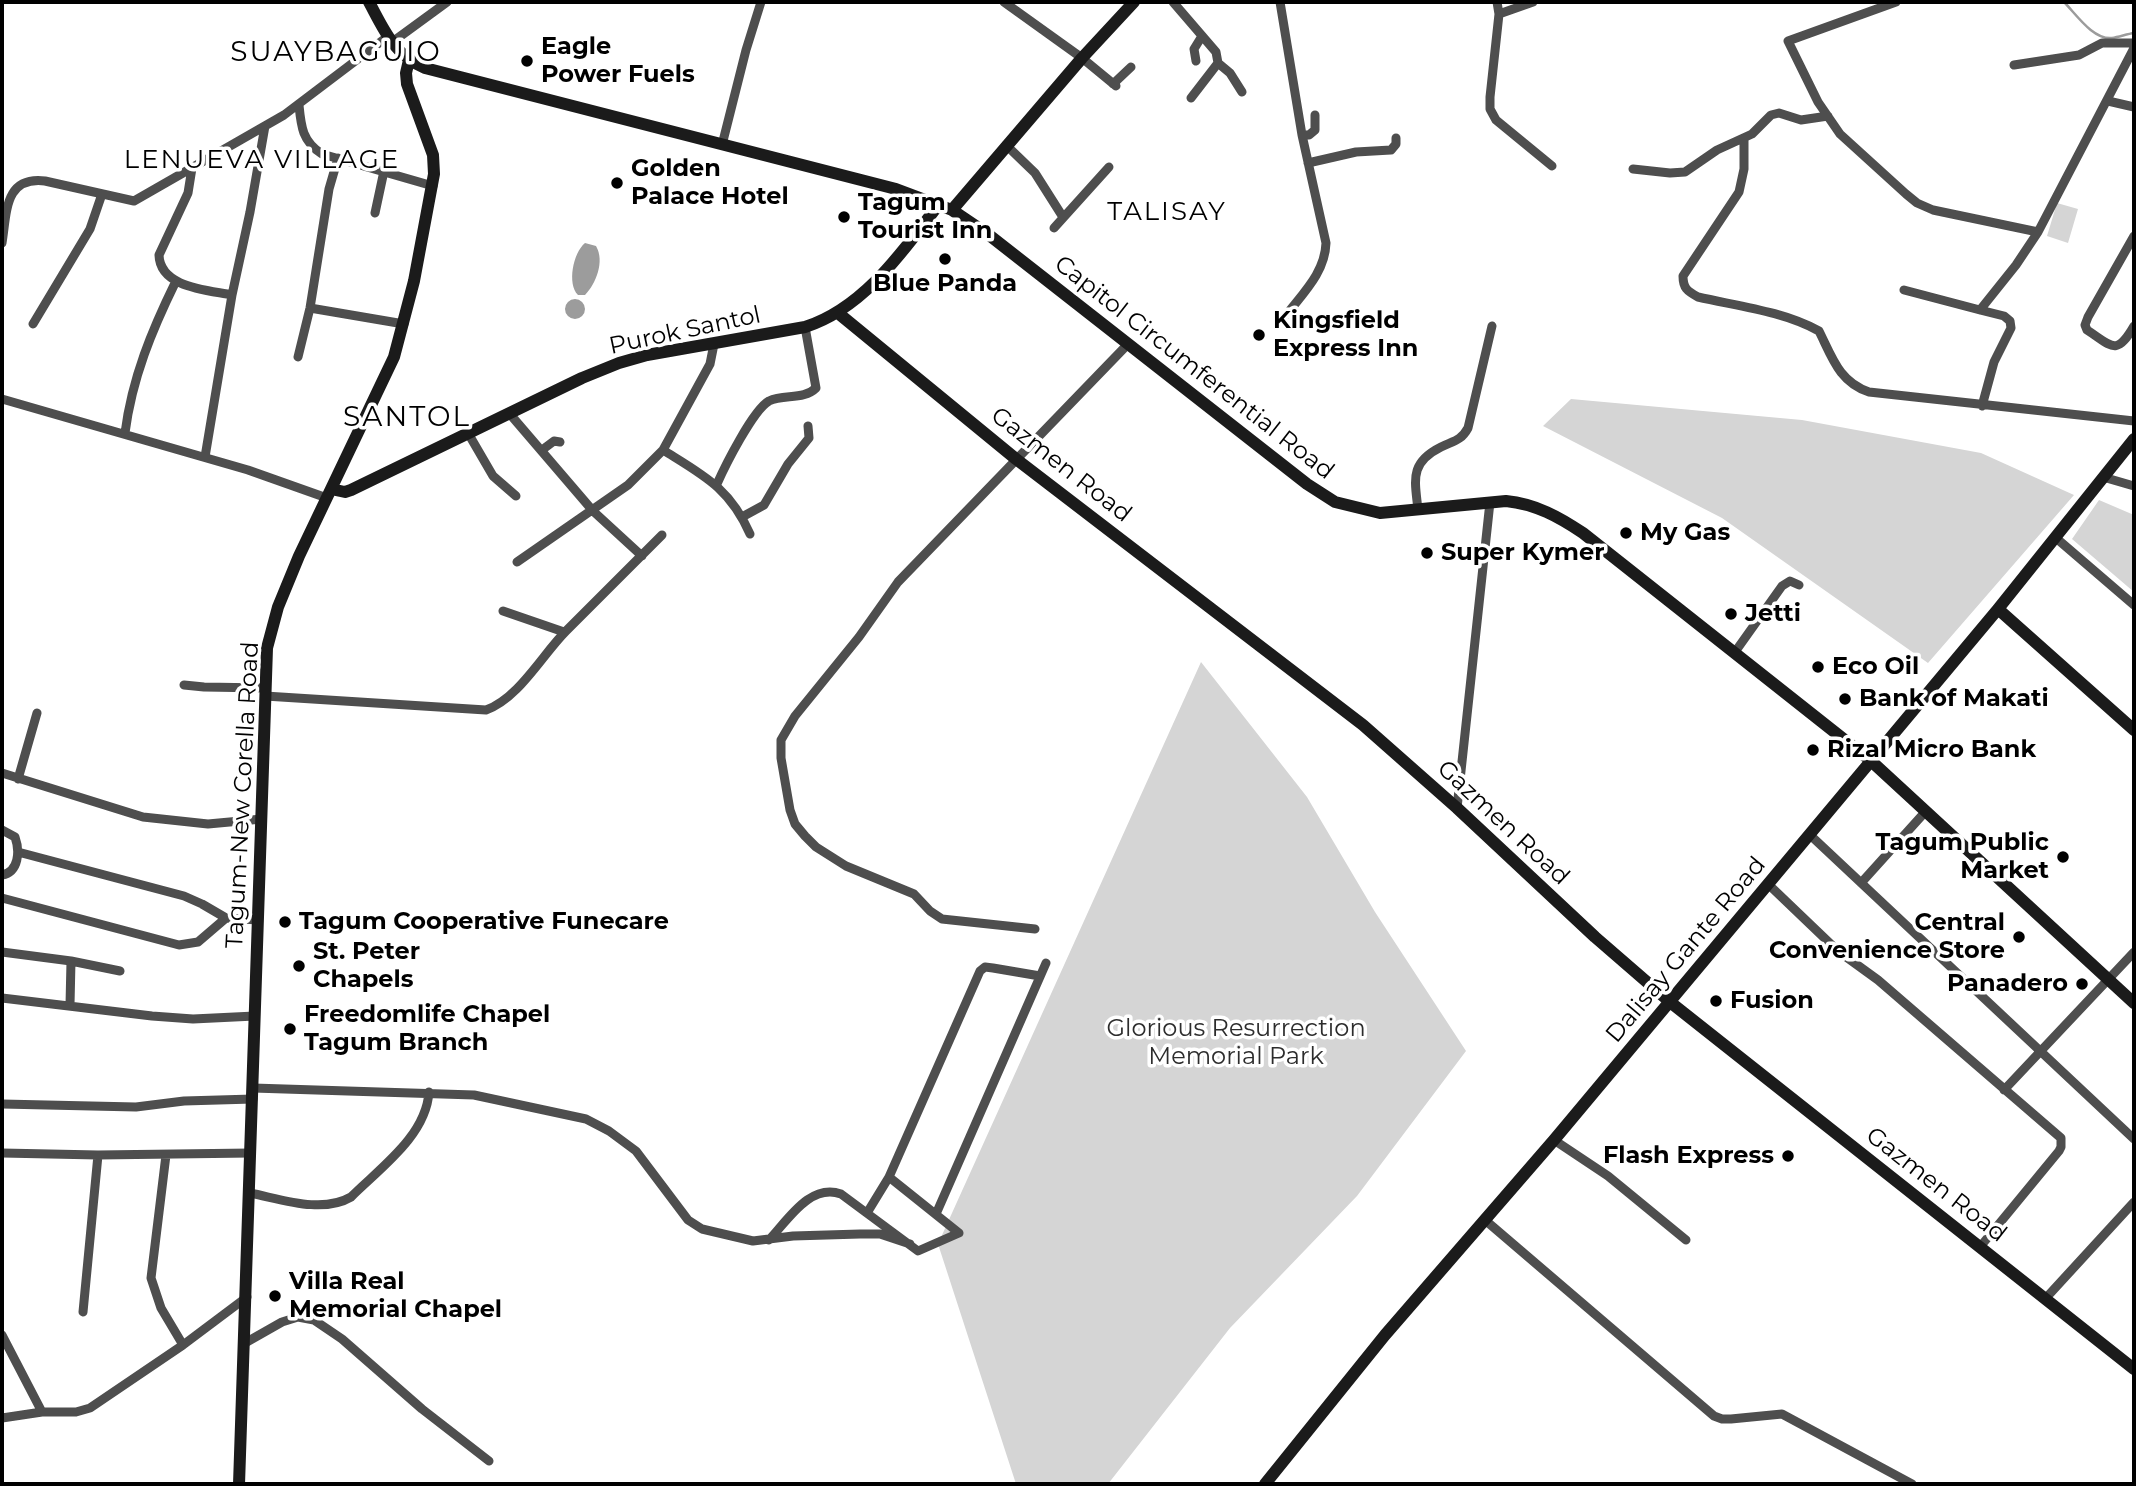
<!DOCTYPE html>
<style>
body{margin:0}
#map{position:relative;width:2136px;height:1486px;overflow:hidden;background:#fff;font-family:Montserrat,sans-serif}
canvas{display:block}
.frame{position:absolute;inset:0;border:4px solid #000;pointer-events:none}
</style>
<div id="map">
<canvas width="2136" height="1486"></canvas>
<div class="frame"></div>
</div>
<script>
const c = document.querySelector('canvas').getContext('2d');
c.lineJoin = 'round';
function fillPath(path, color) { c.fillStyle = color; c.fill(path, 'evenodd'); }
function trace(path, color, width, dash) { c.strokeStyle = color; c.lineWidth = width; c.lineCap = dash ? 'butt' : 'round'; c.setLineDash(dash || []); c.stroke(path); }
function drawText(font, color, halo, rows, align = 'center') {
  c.font = font + ' Montserrat,sans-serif'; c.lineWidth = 7; c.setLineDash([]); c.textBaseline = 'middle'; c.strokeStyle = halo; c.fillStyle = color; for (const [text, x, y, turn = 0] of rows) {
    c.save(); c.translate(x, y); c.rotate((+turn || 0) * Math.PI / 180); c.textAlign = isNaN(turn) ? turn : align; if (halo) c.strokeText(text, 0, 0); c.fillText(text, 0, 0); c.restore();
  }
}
fillPath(new Path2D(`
 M2057 203 2078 209 2068 243 2047 236Z
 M1571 399 1802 420 1981 453 2074 495 1928 663 1722 518 1543 426Z
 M2099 500 2134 515V592L2072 539Z
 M1201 662 1307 797 1375 912 1466 1051 1357 1196 1230 1328 1108 1484H1016L938 1244Z`), '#d5d5d5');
fillPath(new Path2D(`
 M585 243 596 246C605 261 596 284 585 295H578C567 284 573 253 585 243Z
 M565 309a10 10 0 1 1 20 0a10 10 0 1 1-20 0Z`), '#9c9c9c');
trace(new Path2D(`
 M2064 2C2076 14 2093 40 2112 38 2119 37 2127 34 2134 33`), '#9c9c9c', 2.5);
trace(new Path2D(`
 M1004 2 1082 58 1116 86
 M1173 2 1216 52 1218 63 1191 98
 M1280 2 1302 135 1326 243C1325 272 1304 292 1287 314
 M1497 2 1499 14 1490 97V109L1496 120 1552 166
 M1896 2 1788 41 1818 102 1840 134 1906 194 1917 203 1933 210 2038 232
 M1499 14 1533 2
 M391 43 447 2
 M1196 61 1194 49 1202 36
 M1218 63 1230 73 1242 92
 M2014 65 2079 55 2102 43H2134
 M1113 84 1131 67
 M2108 101 2134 107
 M299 105C301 126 302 141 322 154L433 186
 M1302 135H1309L1315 130V115
 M1744 139V169L1739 192 1683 276C1683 288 1687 291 1698 297 1737 306 1783 311 1819 331 1832 357 1839 382 1869 392L2134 421
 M722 145 746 50 761 2
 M1006 145 1035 173 1061 214 1063 218 1054 228
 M1308 163 1356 152 1391 150 1396 144V138
 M192 168 188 193 159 255C160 288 208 290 232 295L205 457
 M1633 169 1670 173 1685 172 1717 150 1752 134 1771 115 1779 113 1801 120 1828 116
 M375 213 384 171
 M1063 218 1109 167
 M2134 236 2088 317 2085 325 2087 330C2112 346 2116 357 2134 326
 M2 243C7 213 4 176 45 181L134 201 284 115 387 37
 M1904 290 1980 310 2016 265 2038 232 2134 48
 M232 295 250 212 265 126
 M310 308 404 324
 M1980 310 2004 316 2010 321 2011 328 1994 362 1982 406
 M33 324 90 229 102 194
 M298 357 310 308 329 189 338 158
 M2 399 248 470 327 498
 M509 413 593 511 642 556
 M125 433C132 378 152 330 176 281
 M468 433 493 476 516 496
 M542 450 554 441 560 442
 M663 450C703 475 730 488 750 534
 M2103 477 2134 486
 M717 484C725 466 753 410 769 401 784 394 804 400 816 388L805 327
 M1418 510C1415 480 1409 463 1441 447 1453 441 1461 441 1468 428L1492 326
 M742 517 764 505 788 464 809 438 808 426
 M2056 538 2134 605
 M517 562 628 485 663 450 710 364 714 344
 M503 611 564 632
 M1735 652 1782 586 1790 581 1799 585
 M184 685 204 687 265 688
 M265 696 486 710C519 698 542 655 566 631 598 599 630 567 662 535
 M2 773 143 817 208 824 262 819
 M18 779 37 713
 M1457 808 1490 502
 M2 830 15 837C20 851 19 872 2 875
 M1809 834 2134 1139
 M18 852 184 896 202 904 226 918 258 920
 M1861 883 1926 811
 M1768 884 1838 951 1878 980 2061 1138V1147L2059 1151 1980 1247
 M2 898 179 945 198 942 226 918
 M1035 929 942 919 930 911 914 894 846 866 816 847 805 836 795 824 790 810 781 758V740L795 716 859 637 898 582 1128 344
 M2 952 71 961 120 971
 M2 998 152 1016 193 1019 255 1016
 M70 1005 71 961
 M253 1088 474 1095 586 1119 609 1131 636 1151 688 1220 702 1229 753 1241 793 1236 860 1234H880L910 1244
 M2004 1090 2134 952
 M2 1104 136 1107 184 1101 253 1099
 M1554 1140 1608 1176 1686 1240
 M2 1153 98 1155 251 1153
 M166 1155 151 1278 161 1308 183 1345
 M250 1193C281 1199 322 1214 351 1197 380 1168 426 1136 429 1092
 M867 1213 889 1177 980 971 985 967 993 968 1040 976
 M936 1214 1046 963
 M1485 1220 1714 1416 1722 1419H1731L1782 1414 1912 1484
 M769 1240C788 1220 810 1183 841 1194L918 1251 959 1233 889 1177
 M2045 1299 2134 1202
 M83 1312 98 1155
 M2 1335 42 1412
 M245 1343 282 1322 298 1317 314 1320 342 1339 422 1409 489 1461
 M2 1418 42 1412H76L90 1408 183 1345 247 1297`), '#4e4e4e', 9);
trace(new Path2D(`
 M369 2C384 30 394 55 425 68L896 189 952 210 989 235 1307 484 1335 502 1380 513 1506 501C1536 504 1559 517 1583 533L1870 760 2134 1003
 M952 210 1082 58 1134 2
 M838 313 1016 459 1363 725 1457 808 1595 937 1670 1002 2134 1369
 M331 489 345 492 351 490 582 378 619 363 647 355 805 327C864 308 903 251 939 204
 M1998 609 2134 730
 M239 1484 267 648 278 607 299 556 394 357 414 281 434 174 433 155 407 84 406 73 409 60
 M1265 1484 1385 1335 1554 1140 1998 609 2134 439`), '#1b1b1b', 12);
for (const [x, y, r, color] of [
 [527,61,7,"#000"],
 [617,183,7,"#000"],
 [844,217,7,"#000"],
 [945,259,7,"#000"],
 [1259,335,7,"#000"],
 [1626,533,7,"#000"],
 [1427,553,7,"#000"],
 [1731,614,7,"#000"],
 [1818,667,7,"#000"],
 [1845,699,7,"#000"],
 [1813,750,7,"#000"],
 [2063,857,7,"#000"],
 [285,922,7,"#000"],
 [2019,937,7,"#000"],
 [299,966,7,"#000"],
 [2082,984,7,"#000"],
 [1716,1001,7,"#000"],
 [290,1029,7,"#000"],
 [1788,1156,7,"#000"],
 [275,1296,7,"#000"]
]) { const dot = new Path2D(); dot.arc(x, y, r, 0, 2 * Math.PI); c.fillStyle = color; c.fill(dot); trace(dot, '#fff', 2.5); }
drawText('bold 24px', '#000', '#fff', [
 ["Eagle",541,47],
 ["Power Fuels",541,75],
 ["Golden",631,169],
 ["Palace Hotel",631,197],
 ["Tagum",858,203],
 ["Tourist Inn",858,231],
 ["Blue Panda",945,284,"center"],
 ["Kingsfield",1273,321],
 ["Express Inn",1273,349],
 ["My Gas",1640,533],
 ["Super Kymer",1441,553],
 ["Jetti",1745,614],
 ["Eco Oil",1832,667],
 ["Bank of Makati",1859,699],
 ["Rizal Micro Bank",1827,750],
 ["Tagum Public",2049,843,"right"],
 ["Market",2049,871,"right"],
 ["Tagum Cooperative Funecare",299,922],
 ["Central",2005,923,"right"],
 ["Convenience Store",2005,951,"right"],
 ["St. Peter",313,952],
 ["Chapels",313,980],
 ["Panadero",2068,984,"right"],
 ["Fusion",1730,1001],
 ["Freedomlife Chapel",304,1015],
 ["Tagum Branch",304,1043],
 ["Flash Express",1774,1156,"right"],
 ["Villa Real",289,1282],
 ["Memorial Chapel",289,1310]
], 'left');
drawText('24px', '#000', '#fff', [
 ["Purok Santol",685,331,-12],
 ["Capitol Circumferential Road",1194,368,38],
 ["Gazmen Road",1061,465,38],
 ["Tagum-New Corella Road",243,795,-87],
 ["Gazmen Road",1503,823,43],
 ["Dalisay Gante Road",1686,950,-50],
 ["Gazmen Road",1936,1185,38]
]);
drawText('24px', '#2c2c2c', '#fff', [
 ["Glorious Resurrection",1236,1029],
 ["Memorial Park",1236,1057]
]);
c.letterSpacing = '2px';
drawText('26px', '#000', '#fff', [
 ["LENUEVA VILLAGE",262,160],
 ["TALISAY",1167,212]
]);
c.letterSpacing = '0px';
c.letterSpacing = '2px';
drawText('28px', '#000', '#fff', [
 ["SUAYBAGUIO",336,53],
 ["SANTOL",407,418]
]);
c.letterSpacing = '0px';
</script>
